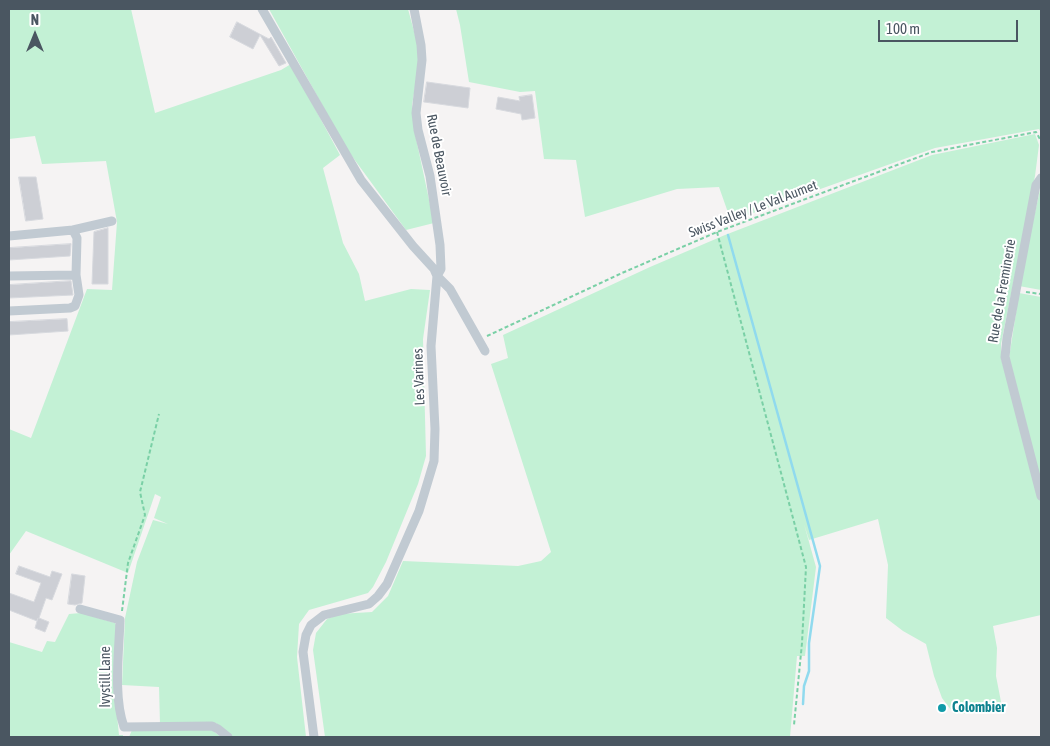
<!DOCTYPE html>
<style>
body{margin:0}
#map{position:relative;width:1050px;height:746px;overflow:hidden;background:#f5f3f3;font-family:"Asap Condensed",sans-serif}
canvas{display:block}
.frame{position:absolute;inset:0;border:10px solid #4a5661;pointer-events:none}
.north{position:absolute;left:10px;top:10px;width:50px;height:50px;-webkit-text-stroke:4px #fff;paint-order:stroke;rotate:0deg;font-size:14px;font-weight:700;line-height:20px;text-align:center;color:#4a5661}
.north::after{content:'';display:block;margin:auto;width:18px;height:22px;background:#4a5661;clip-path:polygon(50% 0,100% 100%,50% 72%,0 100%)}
.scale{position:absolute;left:878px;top:20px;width:140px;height:22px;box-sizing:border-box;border:2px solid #4a5661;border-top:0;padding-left:6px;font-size:15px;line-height:18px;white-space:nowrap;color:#4a5661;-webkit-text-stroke:4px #fff;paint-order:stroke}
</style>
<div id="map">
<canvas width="1050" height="746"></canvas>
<div class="frame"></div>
<div class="north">N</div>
<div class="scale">100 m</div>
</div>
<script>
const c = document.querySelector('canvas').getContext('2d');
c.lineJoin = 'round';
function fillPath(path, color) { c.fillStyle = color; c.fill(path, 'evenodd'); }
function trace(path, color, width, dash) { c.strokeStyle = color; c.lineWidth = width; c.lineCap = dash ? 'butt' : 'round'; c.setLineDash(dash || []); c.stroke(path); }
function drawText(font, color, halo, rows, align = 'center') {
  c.font = font + ' "Asap Condensed",sans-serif'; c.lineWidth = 4; c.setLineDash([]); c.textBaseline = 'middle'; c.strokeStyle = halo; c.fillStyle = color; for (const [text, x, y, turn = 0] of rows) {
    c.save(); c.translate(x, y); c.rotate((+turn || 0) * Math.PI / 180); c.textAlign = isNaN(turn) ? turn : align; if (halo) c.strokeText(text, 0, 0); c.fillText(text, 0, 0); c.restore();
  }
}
fillPath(new Path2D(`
 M9 9H131L155 113 281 70 291 64 340 155 323 168 343 243 359 274 365 301 411 289 430 290 423 339 426 456 418 484 386 562 373 587 368 593 309 610 299 624 297 657 306 737H233L216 723 160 724 159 687 122 685 125 618 137 562 153 520 168 524 154 518 161 497 155 494 128 573 26 531 9 555V429L31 438 87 289 112 290 117 222 106 161 42 164 35 136 9 139Z
 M269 9H408L418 46V70L412 105 414 129 434 223 406 230 346 148Z
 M456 9H1041V133L1039 129 935 148 731 221 719 187 677 189 585 217 576 160 544 159 535 91 520 92 469 82 460 25Z
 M1035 134 1039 145 1035 176 1001 344V358L1041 502V615L993 626 997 648 996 676 1003 712 954 714 942 698 934 676 926 644 903 631 886 618 888 565 878 519 809 540 804 524 816 567 805 656H797L790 737H325L313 650 316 633 327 619 339 614 372 612 388 596 403 561 518 566 541 561 551 552 491 364 508 358 503 335 650 267 725 235 932 155Z
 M1041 185V290L1019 286Z
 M1019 293 1041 297V481L1009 358Z
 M81 613 115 623 117 627 116 705 119 735H123V737H9V642L42 652 47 641 55 642 69 614Z
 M132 730H212L221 737H129Z`), '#c3f1d5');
trace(new Path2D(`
 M728 235 820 566 809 643V671L804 686 803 704`), '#90daee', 2.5);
const building = new Path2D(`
 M237 22 269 39 271 37 286 63 279 66 260 35 253 49 230 37Z
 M427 82 470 88 468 108 424 102Z
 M532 95 535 118 522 120 521 114 496 109 498 97 520 101 519 97Z
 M19 177H36L43 219 26 221Z
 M108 228V284H92L94 232Z
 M71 244 70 256 9 260V248Z
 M71 281 73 295 9 298V285Z
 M67 319 68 331 9 335V322Z
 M19 566 50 577 52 571 62 574 52 600 46 598 39 618 49 622 45 632 35 628 38 618 37 621 9 610V593L34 602 41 583 16 574Z
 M72 574 85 576 82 603 75 605 68 604Z`);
fillPath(building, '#cdcfd5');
trace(building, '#d7d9de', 1);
trace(new Path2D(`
 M717 232 806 567 802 643 794 725
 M1026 292 1041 294
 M487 336 622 273 717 232 932 152 1036 132 1041 141
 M122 611 128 563 145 515 140 492 159 414`), '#7ad0a6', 2, [4, 2.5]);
trace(new Path2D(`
 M262 9 361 180 413 246 434 269 437 276 431 346 435 429 434 461 419 511 387 584 378 596 369 604 324 615 311 625 306 635 303 652 314 737
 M414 9 421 45 422 60 416 113 418 130 430 176 440 245 441 269 437 276 450 289 485 351
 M1041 178 1036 185 1007 338 1005 357 1041 496
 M73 230 112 221
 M9 236 73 230 77 238 76 275 9 276
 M9 311 70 308 75 306 79 295 76 275
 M80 609 120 620C119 652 113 696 124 727L212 726 218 729 228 737`), '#c1cad2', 9);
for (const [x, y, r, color] of [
 [942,708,5,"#0f9aa8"]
]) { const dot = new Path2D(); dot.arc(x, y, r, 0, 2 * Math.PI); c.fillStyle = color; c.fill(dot); trace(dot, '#fff', 2); }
drawText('14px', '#4a5661', '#fff', [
 ["Rue de Beauvoir",439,155,79],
 ["Swiss Valley / Le Val Aumet",753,209,-21],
 ["Rue de la Freminerie",1002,291,-80],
 ["Les Varines",419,377,-92],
 ["Ivystill Lane",106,677,-90]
]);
drawText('bold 14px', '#0d838f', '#fff', [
 ["Colombier",952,708]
], 'left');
</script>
